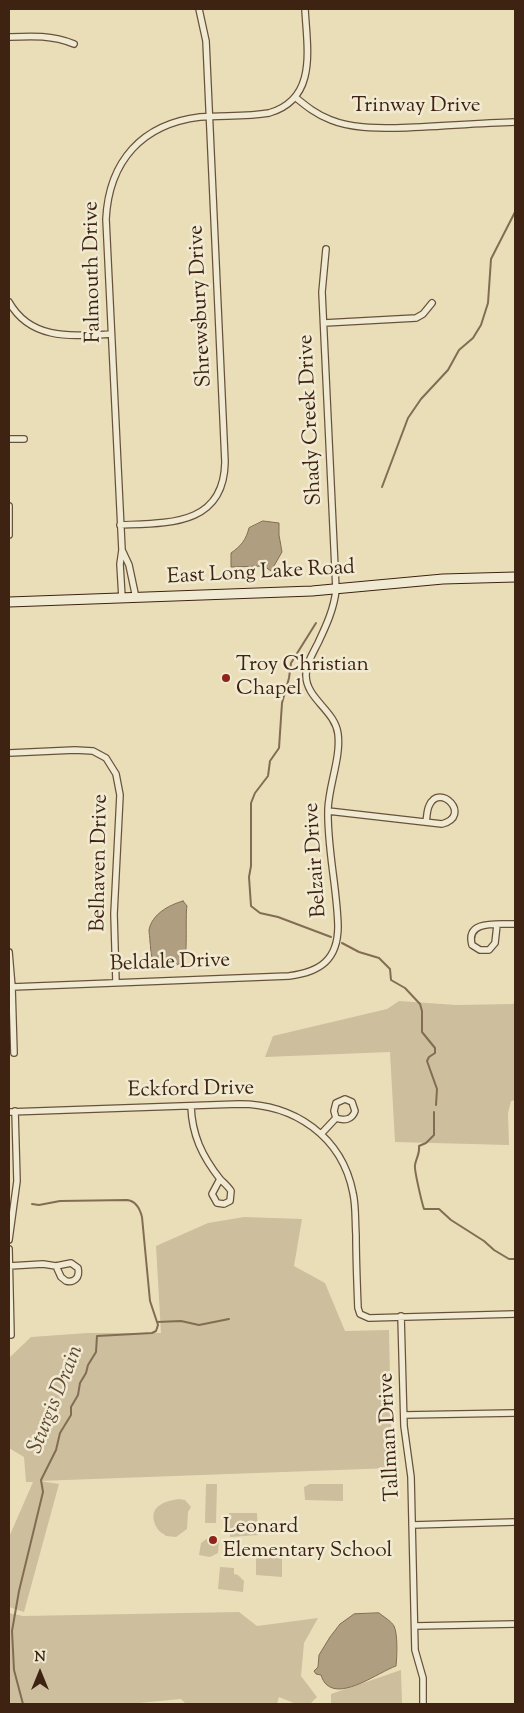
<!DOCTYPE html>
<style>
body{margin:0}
#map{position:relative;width:524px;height:1713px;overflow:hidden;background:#eadeb9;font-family:"Sorts Mill Goudy",serif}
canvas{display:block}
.frame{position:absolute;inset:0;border:10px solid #3e2312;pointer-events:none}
.north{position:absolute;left:15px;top:1648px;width:50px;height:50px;-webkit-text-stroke:4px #f1ead2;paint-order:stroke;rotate:0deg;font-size:14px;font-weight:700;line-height:20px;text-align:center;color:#3e2312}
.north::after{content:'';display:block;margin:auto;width:18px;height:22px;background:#3e2312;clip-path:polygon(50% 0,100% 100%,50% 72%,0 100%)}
</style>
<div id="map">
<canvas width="524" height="1713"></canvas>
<div class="frame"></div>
<div class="north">N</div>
</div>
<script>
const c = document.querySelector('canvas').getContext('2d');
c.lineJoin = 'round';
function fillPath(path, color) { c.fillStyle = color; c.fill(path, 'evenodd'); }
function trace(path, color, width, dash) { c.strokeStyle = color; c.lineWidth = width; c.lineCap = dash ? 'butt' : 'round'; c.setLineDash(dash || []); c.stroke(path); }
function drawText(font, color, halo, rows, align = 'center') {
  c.font = font + ' "Sorts Mill Goudy",serif'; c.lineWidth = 5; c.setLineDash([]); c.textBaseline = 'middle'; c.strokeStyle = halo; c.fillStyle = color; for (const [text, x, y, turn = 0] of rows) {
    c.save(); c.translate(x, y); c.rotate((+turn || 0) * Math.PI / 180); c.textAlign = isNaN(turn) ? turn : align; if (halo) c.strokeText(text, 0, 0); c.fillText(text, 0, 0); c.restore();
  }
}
fillPath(new Path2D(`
 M399 1001 456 1005 513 1004 515 1002V1100L511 1101 508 1113 509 1145 395 1142 390 1052 265 1057 273 1036 387 1009Z
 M244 1217 302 1219 294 1266 325 1283 345 1331 389 1330 392 1468 39 1481 59 1484 24 1612 9 1607V1537L33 1482H26L24 1457 9 1448V1358L31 1337 88 1333H161L156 1246 208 1223Z
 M206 1484H217L216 1523H205Z
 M310 1484H343V1501L305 1500 304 1487Z
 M179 1499 185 1500 191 1507 188 1512 187 1529 176 1537 166 1536C163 1533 159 1532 157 1528 146 1508 163 1501 179 1499Z
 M229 1513H257L258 1535 230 1537Z
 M209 1537 219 1541 218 1553 210 1557 199 1555 201 1543Z
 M256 1553H282V1577L256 1575Z
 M220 1567 234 1568V1574L238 1575 244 1581 243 1592 218 1589Z
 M239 1612 257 1626 318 1618 304 1643 301 1676 317 1697 310 1704H296L279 1697 277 1704H186L181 1699 129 1704H9V1613L23 1616Z
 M401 1670 402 1704H331V1694Z`), '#cdbe9d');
const water = new Path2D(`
 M263 521 279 523V535L282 552 271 571 264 566 231 567V553C241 546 246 540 249 528Z
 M183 901 187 906C185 917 188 953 184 959 177 970 157 969 152 957 150 953 151 946 150 942 150 938 149 933 149 930 152 914 169 905 183 901Z
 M379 1613C384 1617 391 1621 394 1626 398 1634 397 1657 396 1666 379 1672 343 1699 327 1685 324 1683 322 1678 321 1675L316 1674 314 1671 318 1667 319 1655 330 1637 340 1624 354 1614Z`);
fillPath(water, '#b09e80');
trace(water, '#826d54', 1);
trace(new Path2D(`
 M382 487 408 418 421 399 448 370 459 350 473 338 481 325 488 303 491 259 515 212
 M316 623 291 663 289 678 282 703 279 748 270 761 268 776 255 793 251 803V866L249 877 251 906 260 913 278 917 331 937
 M342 943 359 952 379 958 390 969 391 980 405 988 420 1004 422 1011V1032L435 1048V1053L429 1057 427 1061 437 1089 436 1105
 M434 1112V1135L426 1143 419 1146C420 1154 416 1158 415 1165 414 1170 422 1203 424 1209H439L451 1220 484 1241 494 1250 509 1259H515
 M157 1322 181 1321 199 1325 229 1319
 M23 1704 14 1670 12 1631 19 1591 43 1492 41 1480 56 1450 60 1433 71 1415V1407L78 1395 80 1383 86 1373 88 1365 96 1352 97 1336 152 1333 156 1331 158 1325 150 1301 142 1217C140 1209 136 1201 127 1200L60 1201 39 1205 32 1204`), '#826d54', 2);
const street = new Path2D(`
 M9 37C32 36 52 35 74 44
 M295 97C306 106 317 115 331 120 351 128 374 128 396 128 436 127 475 123 515 122
 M9 302C31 341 73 336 111 334
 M324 323 416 318 423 314 432 303
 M9 439H24
 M9 506V535
 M120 525C168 523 224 526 225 462L206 41 199 9
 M122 550 106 219C109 161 142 124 200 117 223 115 246 117 269 113 318 99 307 48 305 9
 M122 598 120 564 122 550 129 565 136 598
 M9 753 75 750 93 751 106 758 116 774 120 795 114 914 116 982
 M328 811 442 824C473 816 439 781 429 806 427 810 427 816 426 822
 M497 925 495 943 489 950H480L472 945C465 919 499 925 515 924
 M9 952 12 987 14 1053
 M12 987 289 976C320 972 338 960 338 926 337 887 327 848 328 809 329 785 341 757 338 734 335 710 306 699 306 675 306 664 313 653 318 643 326 626 334 609 336 590L322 292 326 249
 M191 1106C192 1135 202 1156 220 1179 224 1183 228 1186 231 1191L230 1201 224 1204 217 1203 212 1194 220 1179
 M9 1112 239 1104C294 1104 342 1136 353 1193 356 1206 355 1221 356 1235 356 1259 357 1283 358 1308L360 1314 369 1318 515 1314
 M321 1134 336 1118C344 1121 352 1120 355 1111L352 1102 345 1099 336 1103 334 1111 336 1118
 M9 1240 17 1181 15 1111
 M9 1249 11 1335
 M9 1266 43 1264 56 1266 71 1263 78 1268C80 1277 75 1283 66 1281L61 1277 56 1266
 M401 1316 404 1426 411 1477 415 1650 423 1678V1704
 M404 1415 515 1413
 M412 1525 515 1522
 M415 1626 515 1624`);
const secondary = new Path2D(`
 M9 602 312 591 443 579 515 577`);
trace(street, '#69523c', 8);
trace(secondary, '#3e2312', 11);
trace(street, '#f1ead2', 5.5);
trace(secondary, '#f1ead2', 9);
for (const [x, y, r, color] of [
 [226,678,5,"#8f2418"],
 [213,1540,5,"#8f2418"]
]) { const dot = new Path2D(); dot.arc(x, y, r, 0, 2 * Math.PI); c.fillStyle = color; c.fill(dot); trace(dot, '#f1ead2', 2); }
drawText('21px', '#3e2312', '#f1ead2', [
 ["Trinway Drive",416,107],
 ["Falmouth Drive",94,272,-91],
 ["Shrewsbury Drive",202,306,-93],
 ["Shady Creek Drive",312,420,-93],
 ["East Long Lake Road",261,574,-3],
 ["Belzair Drive",317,860,-94],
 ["Belhaven Drive",101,863,-89],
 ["Beldale Drive",170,964,-2],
 ["Eckford Drive",191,1091,-1],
 ["Tallman Drive",391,1437,-93]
]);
drawText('21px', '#3e2312', '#f1ead2', [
 ["Troy Christian",236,666],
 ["Chapel",236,690],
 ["Leonard",223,1528],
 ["Elementary School",223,1552]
], 'left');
drawText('italic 22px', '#604833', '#f1ead2', [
 ["Sturgis Drain",57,1400,-68]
]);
</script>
